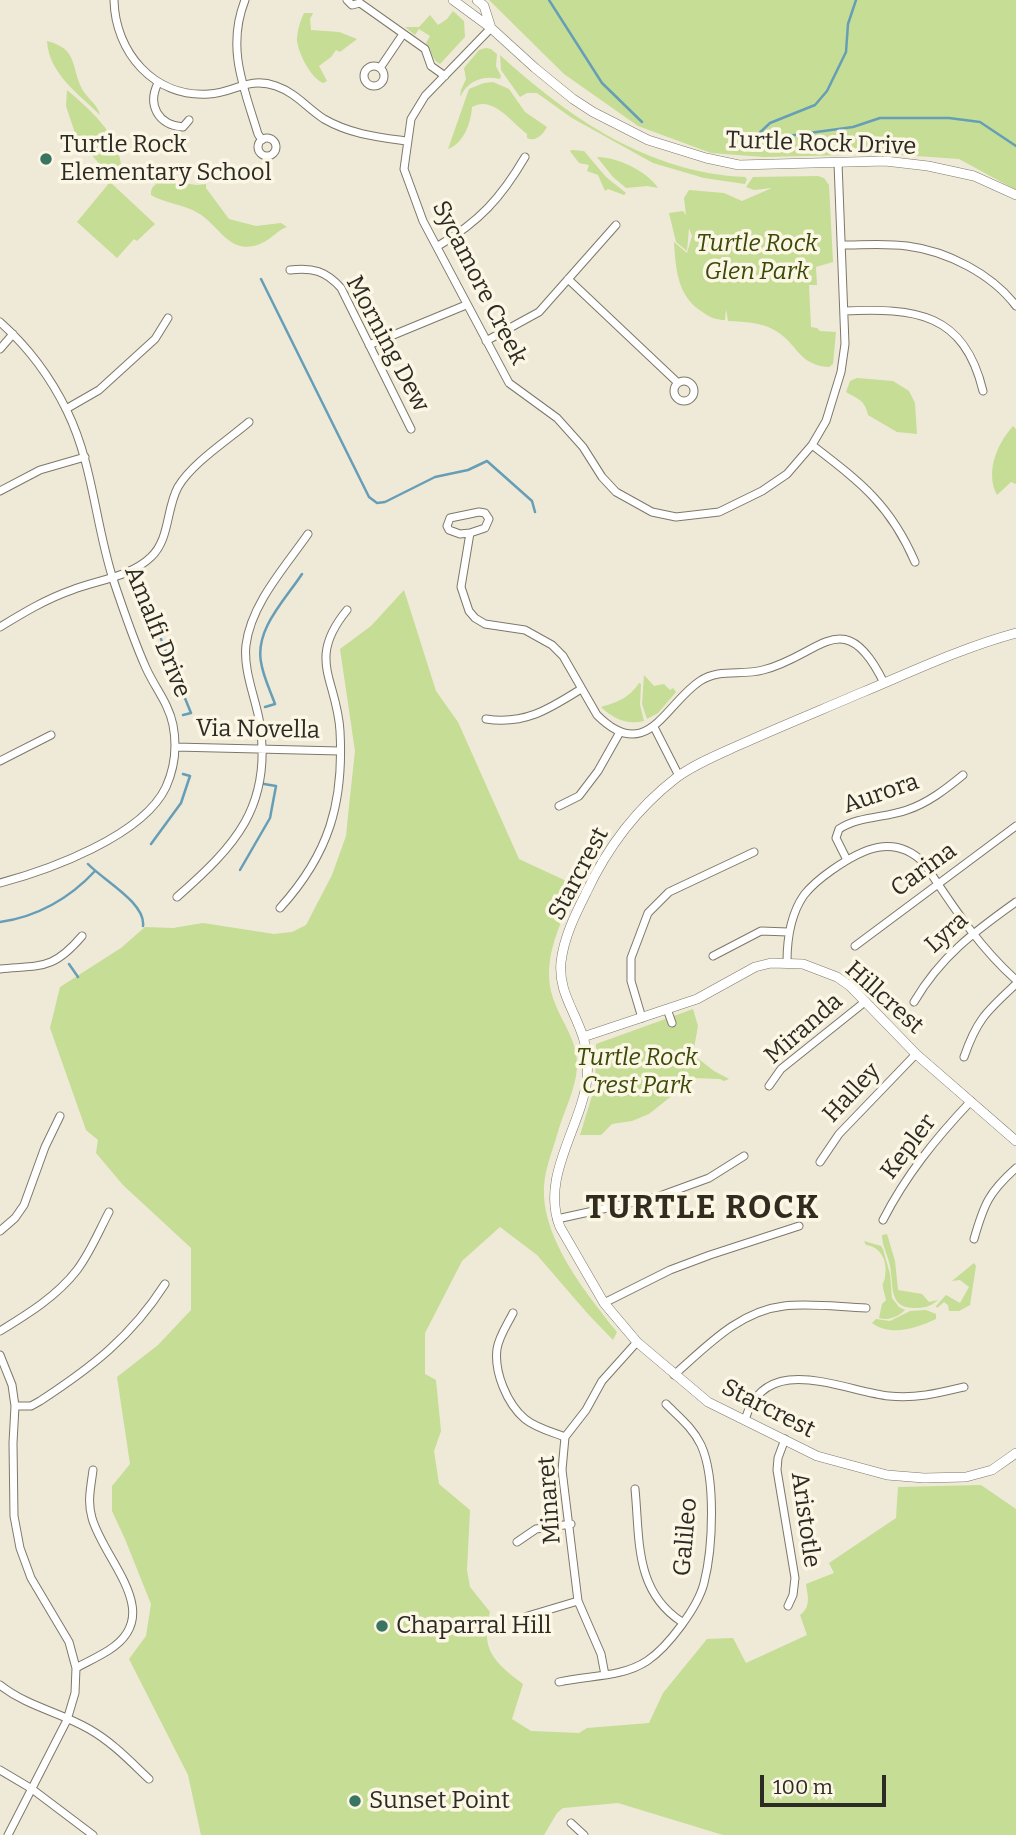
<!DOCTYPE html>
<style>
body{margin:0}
#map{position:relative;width:1016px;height:1835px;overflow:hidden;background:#efe9d8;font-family:Bitter,serif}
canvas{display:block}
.scale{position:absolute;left:760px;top:1775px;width:126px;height:32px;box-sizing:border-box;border:4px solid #2c2a24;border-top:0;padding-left:9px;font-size:21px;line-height:24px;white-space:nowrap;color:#2c2a24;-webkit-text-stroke:5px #fcf6e5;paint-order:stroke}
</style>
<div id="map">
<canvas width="1016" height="1835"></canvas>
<div class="scale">100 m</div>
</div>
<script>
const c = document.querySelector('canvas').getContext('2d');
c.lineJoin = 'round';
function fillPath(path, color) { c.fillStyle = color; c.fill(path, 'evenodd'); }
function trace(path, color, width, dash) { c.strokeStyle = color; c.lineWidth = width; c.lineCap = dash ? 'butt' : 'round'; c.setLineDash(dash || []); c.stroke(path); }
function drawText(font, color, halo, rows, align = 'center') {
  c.font = font + ' Bitter,serif'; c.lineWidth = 7; c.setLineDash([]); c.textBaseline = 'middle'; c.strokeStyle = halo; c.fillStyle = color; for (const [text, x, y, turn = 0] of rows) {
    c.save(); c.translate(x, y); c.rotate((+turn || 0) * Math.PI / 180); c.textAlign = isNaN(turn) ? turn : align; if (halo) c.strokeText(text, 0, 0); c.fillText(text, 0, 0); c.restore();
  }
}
fillPath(new Path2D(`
 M489 0H1016V190L959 159 888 154 764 157 711 153 638 126 564 74Z
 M453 11 464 21 465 37 440 64C431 60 432 50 426 43L430 36 419 29 415 35 405 27H419L430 15 438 25 447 19Z
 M304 13H313L310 19 311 30 339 32 357 39 340 52 336 50 331 57 319 66 327 81 323 83C310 77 299 54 297 41 297 32 300 21 304 13Z
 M47 41C77 49 71 64 81 87 86 98 97 103 100 115 78 93 49 74 47 41Z
 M486 48 491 49 497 54 496 66 501 76 500 79C482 75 468 81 460 97L461 90 466 79 464 68 479 50Z
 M500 55C569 118 649 173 745 177L747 179 745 184 704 178 653 163 572 118 537 93H527L520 97 501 70Z
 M493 82 509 89 525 112 547 127C543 135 535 142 527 138V134C511 122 493 95 472 107 471 123 464 143 448 149L469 89 484 83Z
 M67 90C89 109 118 133 121 165L108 174 84 146 91 147 77 137 75 133 66 106Z
 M572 150 584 151 606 177 626 193 624 195 608 189 605 191 598 175 587 171 589 165 579 163 570 151Z
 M597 157C618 157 648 172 658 188L647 186 626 188 613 177Z
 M818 176 824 178 829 185 833 262 816 267 817 285H809L811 327 817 328 820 331 836 332 833 364 829 367C798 365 798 344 776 331 762 322 745 322 728 321L726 309 725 320C717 320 711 318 704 313 677 297 676 270 674 242L687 253 692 236 689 228 687 251 676 242 669 213 683 211 686 215 684 198 689 190 724 193 742 201 772 188 754 190 746 187 753 177Z
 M167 181 197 185 206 184V188L229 219 256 226 281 223 287 227C278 230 272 238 264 242 230 259 221 226 198 213 184 204 166 204 151 195 150 185 158 182 167 181Z
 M110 182 155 224 137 241 134 239 117 258 77 222Z
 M857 378 893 381 909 391 915 403 917 434 897 432 868 415C865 400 858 399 846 392L850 381Z
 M1013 426 1016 429V484L1011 482 997 495C985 472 997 444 1013 426Z
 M404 590 436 691 458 722 519 859 577 886C562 920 540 960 553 998 561 1022 579 1042 577 1068 575 1092 563 1112 557 1135 552 1152 545 1169 544 1186 541 1238 586 1293 617 1332L613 1340 588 1314 537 1255 500 1227 462 1261 425 1333V1374L436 1380 441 1431 434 1451 439 1484 470 1510 467 1570 470 1587 490 1612C480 1650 494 1662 523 1684L512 1719 531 1731 579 1733 587 1728 649 1723 663 1693 707 1639 733 1638 746 1663 807 1635 800 1615C811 1607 808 1597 806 1584L834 1573 829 1563 896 1518 898 1487 981 1485 1016 1509V1835H723L618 1803 563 1808 557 1813 544 1835H201L188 1775 129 1659 146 1636 151 1604 125 1539 112 1511V1486L130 1464 117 1377 158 1345 191 1310V1248L123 1185 96 1153 98 1140 86 1130 50 1028 60 987 121 948 145 927 173 928 203 923 274 934 292 932 306 925 332 875 346 836 349 806 355 751 340 649 371 626Z
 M644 675 654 686 664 684 670 690 673 688 676 692 658 713 647 719 642 704Z
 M639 683 641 684 640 705 644 721C627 725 614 719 601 707 618 702 629 698 639 683Z
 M693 1009 698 1026 694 1048 696 1057 714 1071 729 1079 724 1081 720 1079 694 1078 649 1114 632 1121 612 1124 601 1135H580L595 1086 596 1044Z
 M887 1234 895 1261 898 1290 922 1294 929 1302 938 1300C930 1307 924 1308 913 1308 888 1307 894 1285 890 1266 888 1255 882 1246 882 1235Z
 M864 1241 881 1246 883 1249 890 1274 892 1298 899 1307 905 1310C899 1316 889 1321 879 1318L882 1304 886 1300C885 1296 884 1292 883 1288 882 1281 884 1284 885 1277 888 1261 881 1247 866 1245Z
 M974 1263 976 1266 970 1305 959 1311H949L948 1305 944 1302 937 1308 936 1306 946 1295 960 1303 969 1287 960 1280 952 1281Z
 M926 1310 936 1314V1319C917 1328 890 1337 872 1323L876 1319 890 1321 910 1311Z`), '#c5dd94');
trace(new Path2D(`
 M549 0 602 83 642 122
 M751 141 853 127 880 118H949L980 122 1016 146
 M751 141 770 123 815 105 827 91 846 52 848 24 856 0
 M261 279 369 497 377 503 385 502 435 477 468 470 487 461 532 501 535 512
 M161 639 191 713 183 715
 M265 707 275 704C270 690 263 676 261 662 255 629 285 600 302 574
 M151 844 181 803 190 776 183 774
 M88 864C103 880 146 903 143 926
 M240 870 270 818 276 786 264 784
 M0 922C37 917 70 898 95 871
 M69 964 78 977`), '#669eb7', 2.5);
const minor = new Path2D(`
 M114 0C115 52 154 98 209 94 234 93 248 76 276 86 296 93 307 108 324 119 350 134 377 137 406 141
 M245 0C226 48 244 88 258 134L262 140
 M347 0 352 5 360 3 425 49 431 66 445 76
 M491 28 425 96 411 119 404 169 423 221 509 383 557 418 583 447 602 477 616 492 652 512 676 517 719 512 762 491 787 474 812 445 826 421 841 372 845 344 838 163
 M364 76a10 10 0 1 1 20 0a10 10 0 1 1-20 0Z
 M380 68 403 34
 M158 83C147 105 158 125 183 127L189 120
 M258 147a9 9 0 1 1 18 0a9 9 0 1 1-18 0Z
 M841 245C863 245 886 243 907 246 947 251 992 274 1016 306
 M438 246C479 222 501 198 525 157
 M290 270C312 267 326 271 341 288L411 429
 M568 279 677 382
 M844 311C915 308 964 312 983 391
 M0 322C27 346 51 378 67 411 93 464 95 523 113 579 123 609 133 639 146 668 155 688 169 704 173 725 177 746 175 767 166 787 143 836 49 870 0 883
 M486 341 539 312 616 225
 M369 345 466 305
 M0 349 13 334
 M674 391a10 10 0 1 1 20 0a10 10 0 1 1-20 0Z
 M66 409 99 390 155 339 168 318
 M812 445C860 482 890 504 915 562
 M0 491 40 470 85 457
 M470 533 460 534 449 530 447 526 450 518 479 512 485 513 489 519 485 528 470 533 461 587 469 611 475 618 485 624 525 630 552 645 563 656 597 715C647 765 665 704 700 681 720 668 741 676 763 670 820 656 844 601 884 683
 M0 627C23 613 46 599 72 590 98 580 130 577 151 557 170 539 166 509 178 487 192 463 228 440 249 422
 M486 719C525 725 549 709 581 689
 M654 727 679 776
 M175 747 340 751
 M0 761 51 735
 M559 806 579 796 598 771 620 732
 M847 860 836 838 839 829C859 816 885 818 907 810 928 803 946 789 963 775
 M177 897C235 846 272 807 260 724 256 699 243 671 246 645 251 604 285 567 308 534
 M280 908C329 854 344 803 340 731 337 679 306 660 347 610
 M855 946 1016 826
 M713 956 761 931 788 932
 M787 962C787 939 790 915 804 895 811 886 822 877 832 870 862 849 894 833 924 863 952 905 978 946 1016 980
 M0 969C42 965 53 970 82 936
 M914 1002C941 956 974 932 1016 902
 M667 1009 672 1023
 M642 1018 631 981V958L648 913 669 892 754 852
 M964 1057C977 1019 987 1011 1016 984
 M769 1086 781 1069 866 1001
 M820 1162 839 1134 916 1054
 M557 1219 657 1197 709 1178 744 1156
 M883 1220C906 1175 936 1138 971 1101
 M0 1231 15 1218 24 1205 45 1147 60 1116
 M974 1239C984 1204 989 1192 1016 1168
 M604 1303 670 1270 710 1255 799 1226
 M513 1313C507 1325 499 1336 497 1349 494 1372 507 1404 525 1419 536 1428 552 1432 565 1437
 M0 1331C28 1314 57 1296 77 1270 90 1253 99 1231 109 1212
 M0 1355 12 1385 15 1406 13 1443 14 1516 20 1548 31 1578 69 1642 76 1668 75 1693 67 1720 8 1835
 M674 1375C706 1347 739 1311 784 1306 810 1303 839 1307 866 1308
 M15 1406H31L40 1401C92 1367 131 1337 165 1284
 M745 1420C765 1350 843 1391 889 1396 915 1399 939 1393 964 1387
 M785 1439 778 1458 777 1470 795 1578 793 1595 788 1606
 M635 1489C640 1539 634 1591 682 1622
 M517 1542 536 1529 571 1524
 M521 1618 578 1601
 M76 1668C87 1662 98 1657 109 1650 166 1614 104 1561 92 1518 87 1502 91 1486 93 1470
 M605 1675 601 1654 578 1601 562 1470 565 1437 586 1410 602 1381 637 1342
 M559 1682C588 1675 621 1678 647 1661 668 1647 698 1607 704 1583 713 1548 716 1478 701 1445 693 1428 679 1417 666 1404
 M0 1685C28 1707 60 1712 89 1729 112 1742 130 1761 149 1779
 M0 1770 32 1789 93 1835
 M571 1823 584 1835`);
const tertiary = new Path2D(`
 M453 0 491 28 535 68 573 99 593 112 648 140 706 158 739 165 885 161 928 166 974 176 1016 195
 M477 0 484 6 491 28
 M1016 633C964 647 913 671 863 692 821 710 779 727 737 746 717 755 693 765 676 778 636 809 607 848 586 893 575 915 564 937 561 962 558 991 575 1011 583 1037 587 1049 588 1066 587 1079 581 1128 540 1177 560 1227L604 1303 637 1342 708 1402 817 1456 887 1475 924 1478 966 1477 992 1470 1016 1453
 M583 1037 697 999 755 967 771 963 803 964 837 977 850 986 916 1054 1016 1141`);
trace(minor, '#7e786a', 9);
trace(tertiary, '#7e786a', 10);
trace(minor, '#fff', 7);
trace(tertiary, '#fff', 9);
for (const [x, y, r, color] of [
 [46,159,7,"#397560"],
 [382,1626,7,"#397560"],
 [355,1801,7,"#397560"]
]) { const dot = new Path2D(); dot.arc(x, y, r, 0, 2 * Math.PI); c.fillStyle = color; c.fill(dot); trace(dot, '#fcf6e5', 2.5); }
drawText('24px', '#2c2a24', '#fcf6e5', [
 ["Turtle Rock Drive",821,144,2],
 ["Sycamore Creek",479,283,63],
 ["Morning Dew",387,344,62],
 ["Amalfi Drive",157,632,68],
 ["Via Novella",258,730,1],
 ["Aurora",881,794,-19],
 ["Carina",924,870,-36],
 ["Starcrest",579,874,-62],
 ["Lyra",947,933,-42],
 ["Hillcrest",884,998,42],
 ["Miranda",804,1029,-41],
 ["Halley",852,1093,-47],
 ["Kepler",909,1147,-53],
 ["Starcrest",768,1409,27],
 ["Minaret",550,1500,-94],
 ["Aristotle",805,1520,82],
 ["Galileo",686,1537,-85]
]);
drawText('24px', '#2c2a24', '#fcf6e5', [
 ["Turtle Rock",60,145],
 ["Elementary School",60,173],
 ["Chaparral Hill",396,1626],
 ["Sunset Point",369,1801]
], 'left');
drawText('italic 24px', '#3a4a07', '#fcf6e5', [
 ["Turtle Rock",757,244],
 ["Glen Park",757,272],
 ["Turtle Rock",637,1058],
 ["Crest Park",637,1086]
]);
c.letterSpacing = '2px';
drawText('bold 32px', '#302c1f', '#fcf6e5', [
 ["TURTLE ROCK",703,1209]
]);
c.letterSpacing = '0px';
</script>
